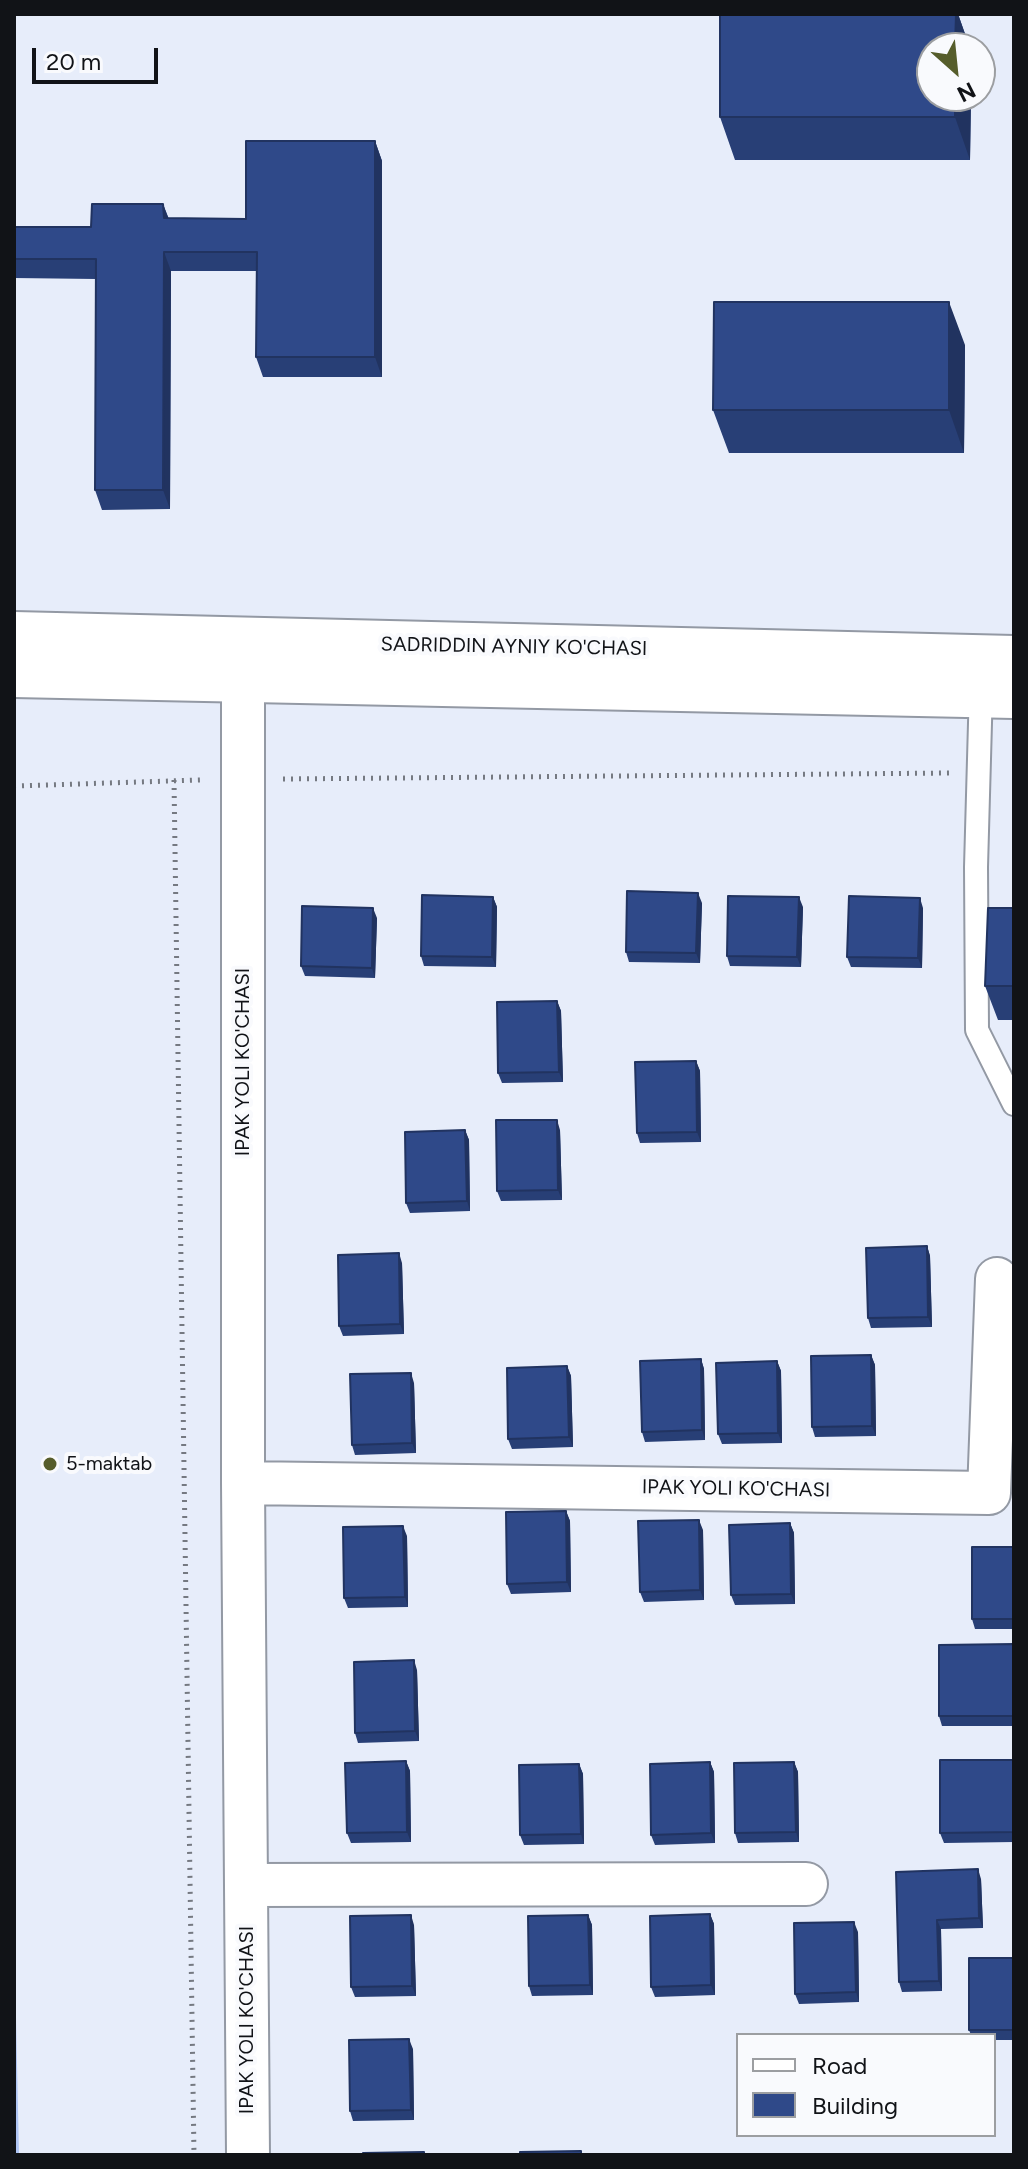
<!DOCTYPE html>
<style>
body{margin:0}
#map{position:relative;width:1028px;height:2169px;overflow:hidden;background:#e7edfa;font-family:Figtree,sans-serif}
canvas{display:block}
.frame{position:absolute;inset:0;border:16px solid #111317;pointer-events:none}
.legend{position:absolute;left:736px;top:2033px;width:260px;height:104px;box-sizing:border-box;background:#f9fafd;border:2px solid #9c9ea1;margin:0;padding:10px 14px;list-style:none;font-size:24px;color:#111317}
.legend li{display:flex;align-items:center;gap:16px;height:40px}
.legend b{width:40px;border:2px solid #9c9ea1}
.north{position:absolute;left:916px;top:32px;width:80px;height:80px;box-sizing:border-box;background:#f9fafd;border:2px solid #9c9ea1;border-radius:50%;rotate:153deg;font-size:22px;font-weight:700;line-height:32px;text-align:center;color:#111317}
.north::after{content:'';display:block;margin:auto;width:28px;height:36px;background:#565d2b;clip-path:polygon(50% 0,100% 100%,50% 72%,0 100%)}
.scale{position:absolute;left:32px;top:48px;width:126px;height:36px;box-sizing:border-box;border:4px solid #111317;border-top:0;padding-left:10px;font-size:24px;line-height:28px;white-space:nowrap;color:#111317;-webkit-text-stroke:6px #f9fafd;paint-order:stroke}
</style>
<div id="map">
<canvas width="1028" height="2169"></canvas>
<div class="frame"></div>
<ul class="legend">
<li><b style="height:10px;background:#fff"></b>Road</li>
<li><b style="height:22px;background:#2f4989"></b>Building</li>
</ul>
<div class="north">N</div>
<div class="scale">20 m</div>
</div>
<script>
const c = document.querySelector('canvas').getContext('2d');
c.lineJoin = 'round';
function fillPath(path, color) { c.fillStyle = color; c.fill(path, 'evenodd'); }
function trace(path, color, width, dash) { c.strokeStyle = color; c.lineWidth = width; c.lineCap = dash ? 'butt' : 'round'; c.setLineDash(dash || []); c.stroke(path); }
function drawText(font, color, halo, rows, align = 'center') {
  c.font = font + ' Figtree,sans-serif'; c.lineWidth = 8; c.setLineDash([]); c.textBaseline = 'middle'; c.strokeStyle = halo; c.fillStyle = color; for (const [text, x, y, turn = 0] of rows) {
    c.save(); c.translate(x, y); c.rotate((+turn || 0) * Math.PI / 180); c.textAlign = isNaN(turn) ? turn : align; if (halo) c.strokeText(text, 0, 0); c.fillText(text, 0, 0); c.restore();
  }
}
fillPath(new Path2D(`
 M14 1925 19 2155H14Z`), '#afc5f5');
const service = new Path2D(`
 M981 687 976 867 977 1030 1014 1104`);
const minor = new Path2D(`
 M243 646V1483L248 2155
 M243 1483 989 1493 997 1279
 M247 1885 806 1884`);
const secondary = new Path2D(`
 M14 634 1014 658
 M14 675 1014 696`);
trace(service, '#9399a4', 26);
trace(minor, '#9399a4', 46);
trace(secondary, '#9399a4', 48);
trace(new Path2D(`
 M283 779 949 773
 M174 780 194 2155
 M14 786 201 780`), '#757981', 5, [2, 6]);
trace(service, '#fff', 22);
trace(minor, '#fff', 42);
trace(secondary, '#fff', 44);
fillPath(new Path2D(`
 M720 14H958L970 48 932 96H971L970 160H735L720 117Z
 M375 141 382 161V377H263L256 357V271H171L170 509 102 510 95 490 96 279 14 278V227H91L163 204 169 219H246Z
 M965 345 964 453H729L713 410Z
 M493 897 497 907 496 967 424 966 421 956Z
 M702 903 700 963 629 962 626 952Z
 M803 907 801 967 730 966 727 956Z
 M923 908 922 968 851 967 847 957Z
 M1014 908V1020H998L985 986Z
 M377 918 375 978 305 976 301 966Z
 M557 1001 561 1011 563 1082 502 1083 498 1073Z
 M696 1061 700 1071 701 1142 640 1143 637 1133Z
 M465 1130 469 1140 470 1211 410 1213 406 1203Z
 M560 1130 562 1200 501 1201 497 1191Z
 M927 1246 930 1256 932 1327 871 1328 868 1318Z
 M402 1263 404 1334 343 1336 339 1326Z
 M871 1355 875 1365 876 1436 815 1437 812 1427Z
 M701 1359 704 1369 705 1440 645 1442 642 1432Z
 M777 1361 781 1371 782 1443 722 1444 718 1434Z
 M567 1366 571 1376 573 1447 512 1449 508 1439Z
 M414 1383 416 1453 355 1455 352 1445Z
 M566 1511 570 1521 571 1592 511 1594 507 1584Z
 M790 1523 794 1533 795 1604 735 1605 731 1595Z
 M703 1530 704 1600 644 1602 640 1592Z
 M407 1536 408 1607 348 1608 344 1598Z
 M1014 1547V1629H975L972 1619Z
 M1014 1644V1726H942L939 1716Z
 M417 1670 419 1741 358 1743 355 1733Z
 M1014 1760V1842L944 1843 940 1833Z
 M406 1761 410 1771 411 1842 351 1843 347 1833Z
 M710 1762 714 1772 715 1843 655 1845 651 1835Z
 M794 1762 798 1772 799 1842 738 1843 735 1833Z
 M579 1764 583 1774 584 1844 524 1845 520 1835Z
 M896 1872 981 1879 983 1928 941 1929 942 1991 902 1992 899 1982Z
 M710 1914 714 1924 715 1995 655 1997 651 1987Z
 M588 1915 592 1925 593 1995 532 1996 529 1986Z
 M414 1925 416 1996 355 1997 351 1987Z
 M858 1932 859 2002 799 2004 795 1994Z
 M1014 1958V2040H994V2035H971L969 2030Z
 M413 2049 414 2120 353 2121 350 2111Z`), '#283f76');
fillPath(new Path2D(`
 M956 14H958L970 48H955Z
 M955 96H971L970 160 955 117Z
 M375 141 382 161V377L375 357Z
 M163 204 170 223 164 218Z
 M164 252 171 271 170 509 163 490Z
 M949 302 965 345 964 453 949 410Z
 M698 893 702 903 700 963 696 953Z
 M493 897 497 907 496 967 492 957Z
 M799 897 803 907 801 967 797 957Z
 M920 898 923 908 922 968 918 958Z
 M373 908 377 918 375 978 372 968Z
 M557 1001 561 1011 563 1082 559 1072Z
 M696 1061 700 1071 701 1142 697 1132Z
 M557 1120 560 1130 562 1200 558 1190Z
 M465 1130 469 1140 470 1211 467 1201Z
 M927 1246 930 1256 932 1327 928 1317Z
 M399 1253 402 1263 404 1334 400 1324Z
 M871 1355 875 1365 876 1436 872 1426Z
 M701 1359 704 1369 705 1440 702 1430Z
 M777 1361 781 1371 782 1443 778 1433Z
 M567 1366 571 1376 573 1447 569 1437Z
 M411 1373 414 1383 416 1453 412 1443Z
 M566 1511 570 1521 571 1592 567 1582Z
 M699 1520 703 1530 704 1600 700 1590Z
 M790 1523 794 1533 795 1604 791 1594Z
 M403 1526 407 1536 408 1607 405 1597Z
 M414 1660 417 1670 419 1741 415 1731Z
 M406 1761 410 1771 411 1842 407 1832Z
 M710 1762 714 1772 715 1843 711 1833Z
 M794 1762 798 1772 799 1842 796 1832Z
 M579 1764 583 1774 584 1844 581 1834Z
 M978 1869 981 1879 983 1928 979 1918Z
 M710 1914 714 1924 715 1995 711 1985Z
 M411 1915 414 1925 416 1996 412 1986Z
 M588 1915 592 1925 593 1995 590 1985Z
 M937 1920 941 1929 942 1991 939 1981Z
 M854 1922 858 1932 859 2002 856 1992Z
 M409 2039 413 2049 414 2120 411 2110Z`), '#213360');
const building = new Path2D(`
 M720 14H956L955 48H932V96H955V117H720Z
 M246 141H375V357H256L257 252H164L163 490H95L96 259H14V227H91L92 204H163L164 218 246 219Z
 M714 302H949V410H713Z
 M627 891 698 893 696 953 626 952Z
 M422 895 493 897 492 957 421 956Z
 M728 896 799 897 797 957 727 956Z
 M849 896 920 898 918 958 847 957Z
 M302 906 373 908 372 968 301 966Z
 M988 908H1014V986H985Z
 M557 1001 559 1072 498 1073 497 1002Z
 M696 1061 697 1132 637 1133 635 1062Z
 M496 1120H557L558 1190 497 1191Z
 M465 1130 467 1201 406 1203 405 1132Z
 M927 1246 928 1317 868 1318 866 1248Z
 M399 1253 400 1324 339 1326 338 1255Z
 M871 1355 872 1426 812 1427 811 1356Z
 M701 1359 702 1430 642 1432 640 1361Z
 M777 1361 778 1433 718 1434 716 1363Z
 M567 1366 569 1437 508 1439 507 1368Z
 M411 1373 412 1443 352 1445 350 1374Z
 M566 1511 567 1582 507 1584 506 1512Z
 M699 1520 700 1590 640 1592 638 1521Z
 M790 1523 791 1594 731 1595 729 1525Z
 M403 1526 405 1597 344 1598 343 1527Z
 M972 1547H1014V1619H972Z
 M1014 1644V1716H939V1645Z
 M414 1660 415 1731 355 1733 354 1662Z
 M940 1760H1014V1832L940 1833Z
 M406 1761 407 1832 347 1833 345 1763Z
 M710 1762 711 1833 651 1835 650 1764Z
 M794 1762 796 1832 735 1833 734 1763Z
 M579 1764 581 1834 520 1835 519 1765Z
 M978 1869 979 1918 937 1920 939 1981 899 1982 896 1872Z
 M710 1914 711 1985 651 1987 650 1916Z
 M411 1915 412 1986 351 1987 350 1916Z
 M588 1915 590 1985 529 1986 528 1916Z
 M854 1922 856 1992 795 1994 794 1923Z
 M969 1958H1014V2030H969Z
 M409 2039 411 2110 350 2111 349 2040Z
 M581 2151V2155H520V2152Z
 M424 2152V2155H363V2153Z`);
fillPath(building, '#2f4989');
trace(building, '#213360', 2);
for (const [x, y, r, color] of [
 [50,1464,8,"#565d2b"]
]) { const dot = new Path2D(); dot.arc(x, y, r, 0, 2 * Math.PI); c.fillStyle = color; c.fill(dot); trace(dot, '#f9fafd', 3); }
drawText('20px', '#111317', '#f9fafd', [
 ["SADRIDDIN AYNIY KO'CHASI",514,647,1],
 ["IPAK YOLI KO'CHASI",243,1062,-90],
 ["IPAK YOLI KO'CHASI",736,1489,1],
 ["IPAK YOLI KO'CHASI",247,2020,-90]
]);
drawText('20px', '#111317', '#f9fafd', [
 ["5-maktab",66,1464]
], 'left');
</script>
